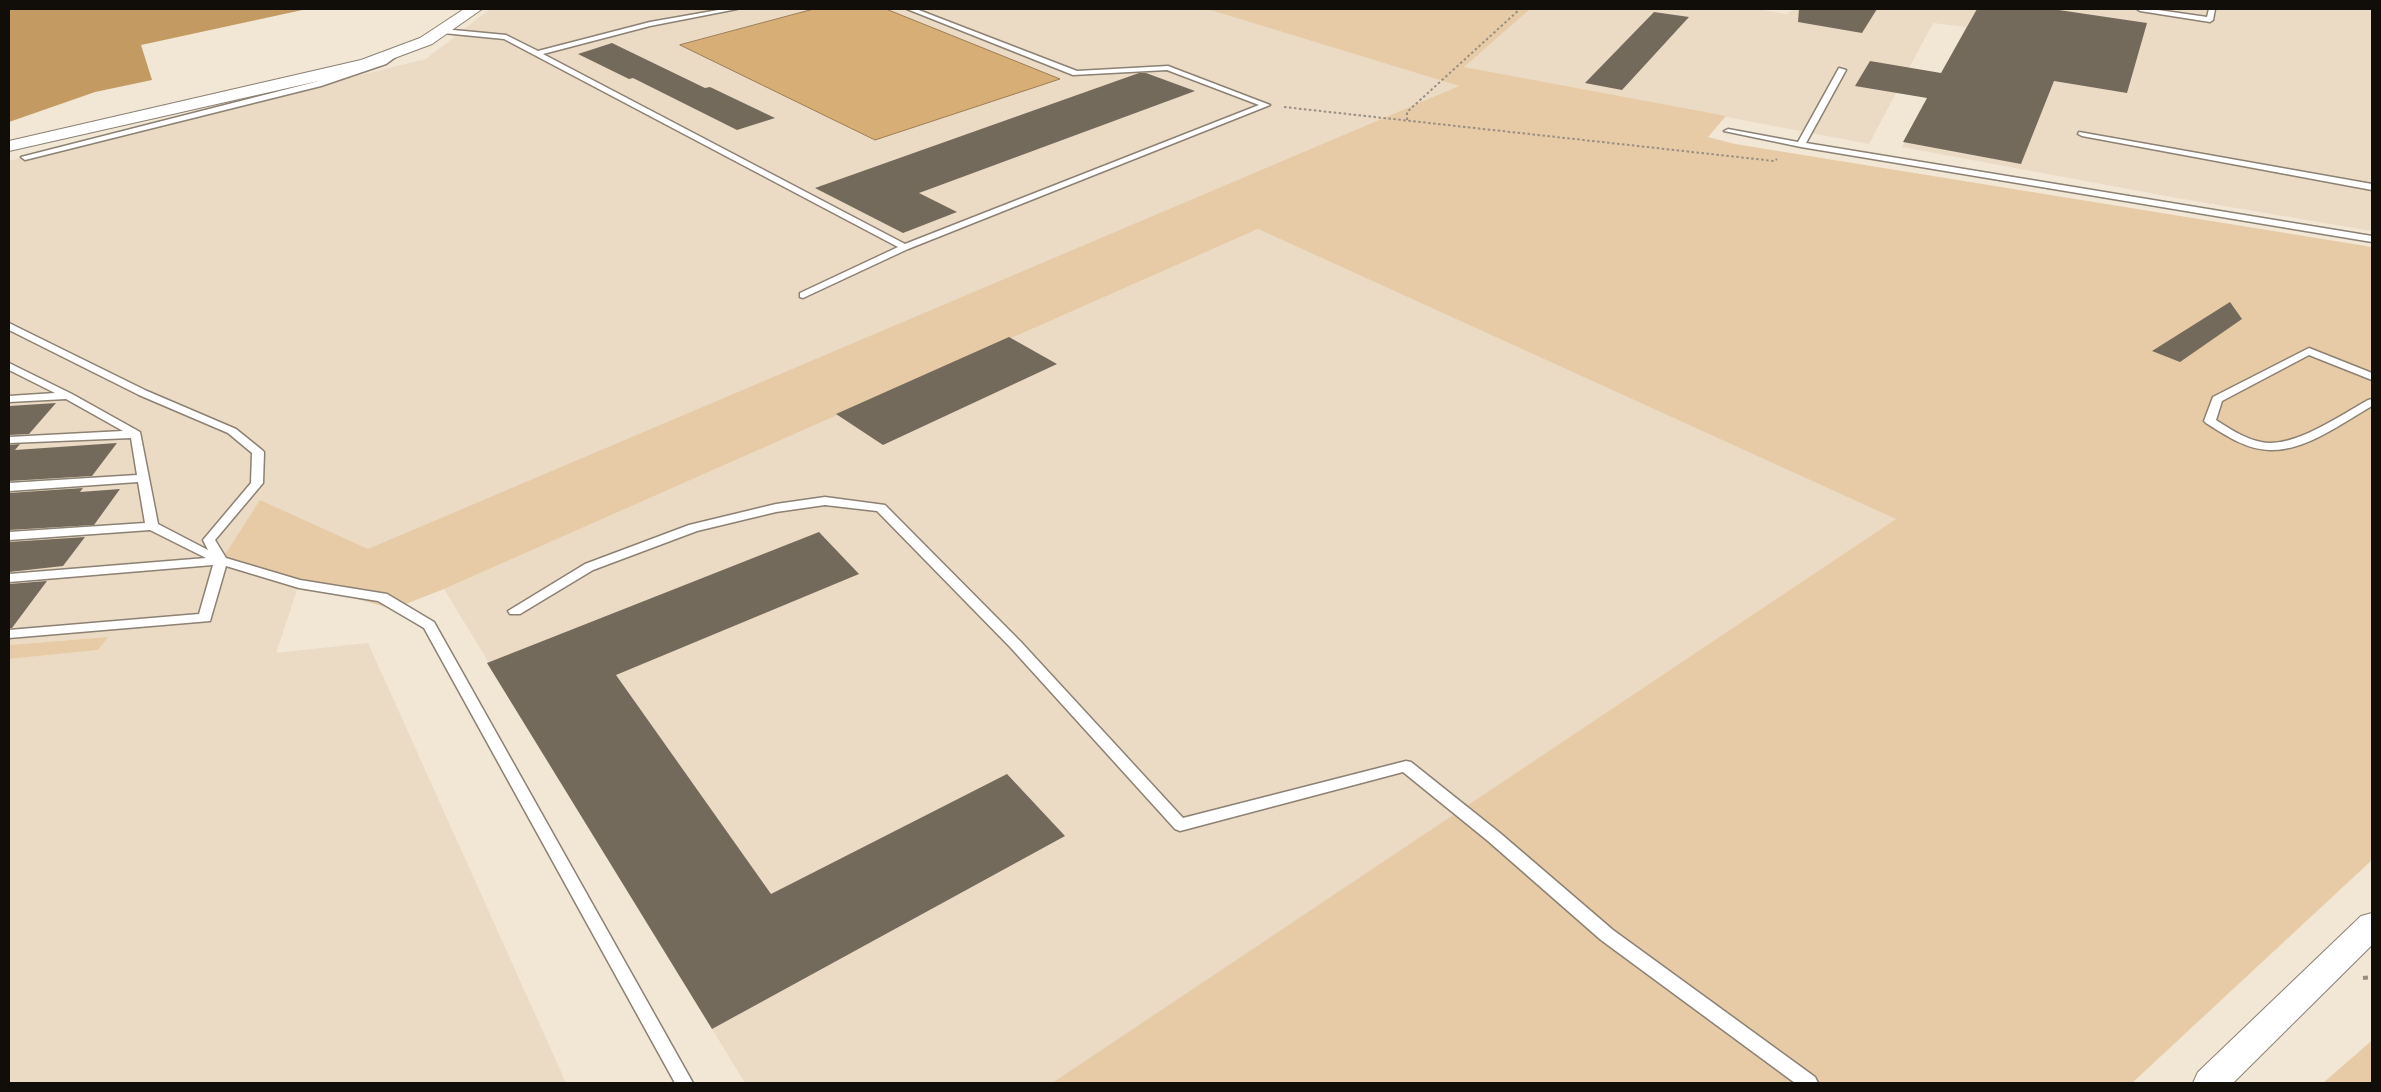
<!DOCTYPE html>
<style>
body{margin:0}
#map{position:relative;width:2381px;height:1092px;overflow:hidden;background:#f2e6d5;font-family:"Work Sans",sans-serif}
canvas{display:block}
.frame{position:absolute;inset:0;border:10px solid #110d08;pointer-events:none}
</style>
<div id="map">
<canvas width="2381" height="1092"></canvas>
<div class="frame"></div>
</div>
<script>
const c = document.querySelector('canvas').getContext('2d');
c.lineJoin = 'round';
function fillPath(path, color) { c.fillStyle = color; c.fill(path, 'evenodd'); }
function trace(path, color, width, dash) { c.strokeStyle = color; c.lineWidth = width; c.lineCap = dash ? 'butt' : 'round'; c.setLineDash(dash || []); c.stroke(path); }
fillPath(new Path2D(`
 M490 9H1207L1459 86 368 550 260 500 299 584 276 653 368 643 566 1083H9V659L98 650 107 637 9 645V161L426 59Z
 M1530 9H1756L1786 14 1794 9H2372V231L2177 198 1902 147 1966 27 1933 23 1869 144 1463 67Z
 M1258 229 1897 519 1052 1083H745L444 589Z`), '#ebdac4');
fillPath(new Path2D(`
 M1207 9H1530L1464 67 1726 116 1708 137 1735 144 2372 247V860L2132 1083H1052L1896 519 1258 229 444 589 393 609 221 561 260 500 368 549 1459 86Z
 M108 637 98 650 9 659V645Z
 M2372 1040V1083H2323L2369 1043Z`), '#e6cba6');
fillPath(new Path2D(`
 M9 9H307L141 45 152 80 95 92 9 122Z`), '#c29a62');
const water = new Path2D(`
 M814 9H886L1060 79 875 140 680 45Z`);
fillPath(water, '#d7af76');
trace(water, '#9c7e55', 1);
fillPath(new Path2D(`
 M1799 9H1877L1862 33 1798 22Z
 M1977 9H2052L2147 23 2127 93 2054 81 2021 164 1903 142 1927 98 1855 86 1870 61 1941 73Z
 M1654 12 1689 17 1622 90 1585 83Z
 M612 43 705 88 710 87 775 118 737 130 633 78 629 79 578 54Z
 M1139 73H1146L1195 91 919 193 957 212 903 233 815 188Z
 M2230 302 2242 319 2180 362 2152 351Z
 M1009 337 1057 364 883 445 836 414Z
 M56 403 29 434 9 435V406Z
 M117 443 92 476 9 481V445L20 444 15 450Z
 M83 488 80 492 120 489 94 525 9 530V493Z
 M819 532 859 574 616 675 771 894 1007 774 1065 836 712 1029 487 663Z
 M85 537 63 566 9 572V542Z
 M47 581 12 628H9V584Z`), '#746a5c');
const lane = new Path2D(`
 M724 9H737L650 26 543 54 905 244 1259 105 1167 70 1073 75 907 9H916L1077 71 1168 66 1270 105 908 249 803 298 800 297V293L898 247 504 39 443 33 439 31 443 29 506 35 538 51 650 22Z
 M2137 9H2151L2207 17 2209 9H2215L2213 20 2210 22 2140 11Z
 M394 51 401 53 386 64 321 86 25 160 21 157 315 82 380 60Z
 M1839 68 1846 70 1806 143 2372 236V242L1801 147 1724 131 1728 129 1798 142Z
 M2079 132 2372 184V190L2082 136 2078 134Z
 M9 323 147 391 236 429 262 450 264 452 263 483 215 540 226 558 300 580 387 594 434 622 693 1083H675L424 628 378 601 299 588 226 566 210 621 9 638V630L199 614 213 565 9 582V574L206 558 150 530 9 540V532L145 523 138 482 9 491V483L137 475 131 438 9 443V437L123 431 66 399 9 402V396L55 393 9 370V363L72 394 140 432 158 524 208 550 203 540 251 483 252 453 228 433 139 395 9 330Z
 M2309 348 2372 373V380L2309 355 2222 401 2216 420C2230 429 2245 439 2261 442 2293 449 2341 415 2368 400L2372 399V406C2342 423 2306 451 2270 450 2247 450 2225 435 2206 423L2204 421 2213 397Z
 M825 497 885 505 1021 642 1183 818 1406 761 1411 762 1500 833 1613 930 1815 1077 1818 1083H1795L1601 940 1488 841 1403 772 1180 831 1175 829 1011 648 877 511 825 505 776 512 697 531 593 570 520 614H510L508 611 585 564 689 525 776 504Z`);
const street = new Path2D(`
 M2372 913V945L2233 1083H2193L2198 1072 2361 916Z`);
const secondary = new Path2D(`
 M464 9H482L432 44 373 66 323 80 9 151V141L361 60 420 38Z`);
trace(lane, '#8c8173', 3);
trace(street, '#8c8173', 2);
trace(secondary, '#8c8173', 2);
trace(new Path2D(`
 M1284 107 1774 161 1777 159
 M1407 120V112L1520 9`), '#988f83', 2, [2.5, 2.5]);
trace(new Path2D(`
 M2363 978 2372 977`), '#988f83', 4, [5, 5]);
fillPath(lane, '#fff');
fillPath(street, '#fff');
fillPath(secondary, '#fff');
</script>
